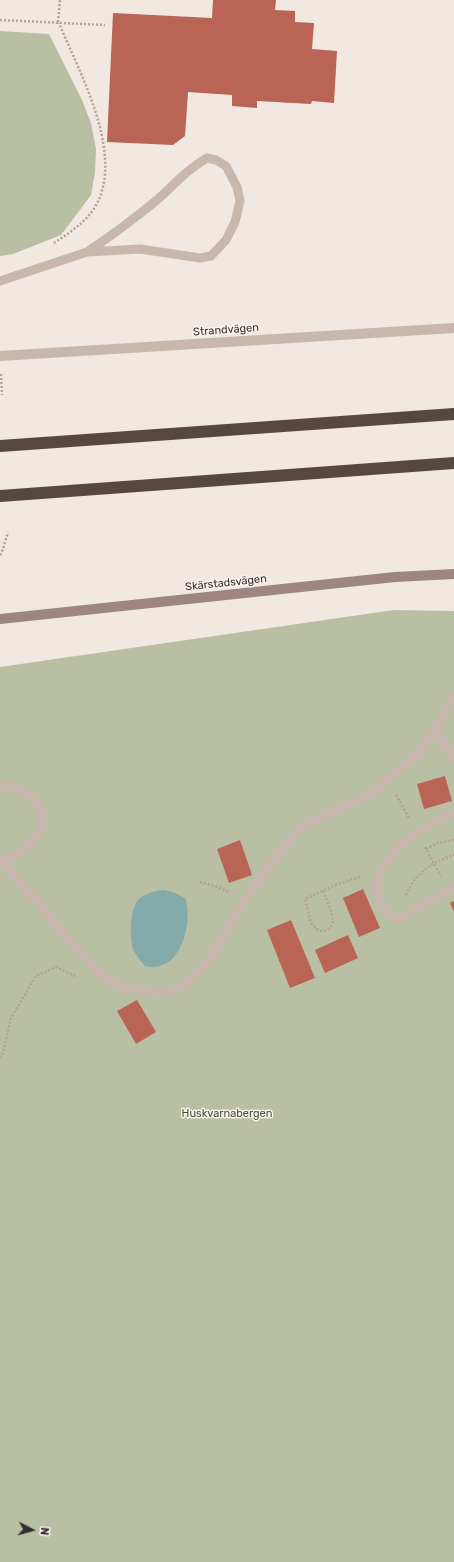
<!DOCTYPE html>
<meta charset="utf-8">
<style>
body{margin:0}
#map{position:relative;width:454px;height:1562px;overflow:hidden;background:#f1e8e1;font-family:Rubik,sans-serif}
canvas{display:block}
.north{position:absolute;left:12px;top:1510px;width:40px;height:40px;-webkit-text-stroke:3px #f9f2ed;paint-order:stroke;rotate:96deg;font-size:11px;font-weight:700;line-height:16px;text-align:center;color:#372e2b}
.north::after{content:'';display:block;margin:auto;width:14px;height:18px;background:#372e2b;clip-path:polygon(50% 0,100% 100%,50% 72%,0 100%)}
</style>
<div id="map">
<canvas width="454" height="1562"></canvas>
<div class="north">N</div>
</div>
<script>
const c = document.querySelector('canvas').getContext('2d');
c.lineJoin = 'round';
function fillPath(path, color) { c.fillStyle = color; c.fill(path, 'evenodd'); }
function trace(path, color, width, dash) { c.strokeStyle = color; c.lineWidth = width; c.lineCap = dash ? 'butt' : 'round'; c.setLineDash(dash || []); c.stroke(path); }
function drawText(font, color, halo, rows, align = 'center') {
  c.font = font + ' Rubik,sans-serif'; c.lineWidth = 3; c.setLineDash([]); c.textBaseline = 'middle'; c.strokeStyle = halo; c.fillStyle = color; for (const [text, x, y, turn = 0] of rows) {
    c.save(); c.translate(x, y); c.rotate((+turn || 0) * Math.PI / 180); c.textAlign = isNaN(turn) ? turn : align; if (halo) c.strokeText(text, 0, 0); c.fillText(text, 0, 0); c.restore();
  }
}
fillPath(new Path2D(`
 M0 31 49 34 82 100 91 123 96 149 95 172 91 195 61 235 13 254 0 256Z
 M394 610 454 611V1562H0V667Z`), '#b8bfa2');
fillPath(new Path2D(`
 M163 890 173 892 185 898C194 923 180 975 145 966 141 962 137 956 134 951 129 939 129 907 140 898 146 893 156 891 163 890Z`), '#82aba9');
fillPath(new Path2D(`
 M213 0H276L275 10 295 11V22L314 23 312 49 337 51 334 103 312 101 311 104 257 101V108L232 106V95L188 92 185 136 173 145 107 142 113 13 212 18Z
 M445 776 452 801 424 809 417 784Z
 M240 840 252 875 229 883 217 849Z
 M363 889 380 928 359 937 343 898Z
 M454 901V912L450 903Z
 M291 920 315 978 290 988 267 930Z
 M348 935 358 958 325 973 315 950Z
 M137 1000 156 1032 136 1044 117 1011Z`), '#ba6456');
trace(new Path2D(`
 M0 20 105 25
 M58 22 60 0
 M54 243C69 233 85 223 95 207 126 155 79 72 59 23
 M1 374 2 395
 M0 555 2 552 8 532
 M396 795 409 818
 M425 847 441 876
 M426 849 437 843 454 840
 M200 882 218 887 230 893
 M323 891C328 905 344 931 319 931L311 923 305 899 335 885 362 876
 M406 895C415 873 432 862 454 855
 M0 1058 3 1053 11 1018 36 976 56 967 77 977`), '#b4a198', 2.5, [2, 2]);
trace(new Path2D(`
 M0 281 87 252 140 249 200 258 211 256 226 240 235 222 240 201 237 187 226 166 216 160 207 158C186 170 174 185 157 200 134 219 111 236 87 252
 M432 735 440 736 454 758
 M0 784C11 787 22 790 32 797 39 803 42 810 42 819 42 842 21 853 2 861
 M454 813C442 819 429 824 418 831 388 851 355 891 395 919H400L454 887
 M0 859 92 966 108 980 124 988 157 993 174 991 184 986 207 963 249 894 276 857 304 825 372 793 402 768 420 751 432 735 454 696`), '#c8b7ad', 9);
trace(new Path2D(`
 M0 356 454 328`), '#c8b7ad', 10);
trace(new Path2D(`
 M0 619 395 577 454 574`), '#9c867f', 10);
trace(new Path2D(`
 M0 446 454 414
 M0 496 454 463`), '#574743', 12);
drawText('11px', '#372e2b', '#f9f2ed', [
 ["Strandvägen",226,330,-4],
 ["Skärstadsvägen",226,583,-6]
]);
drawText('11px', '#4a5331', '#f9f2ed', [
 ["Huskvarnabergen",227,1114]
]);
</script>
